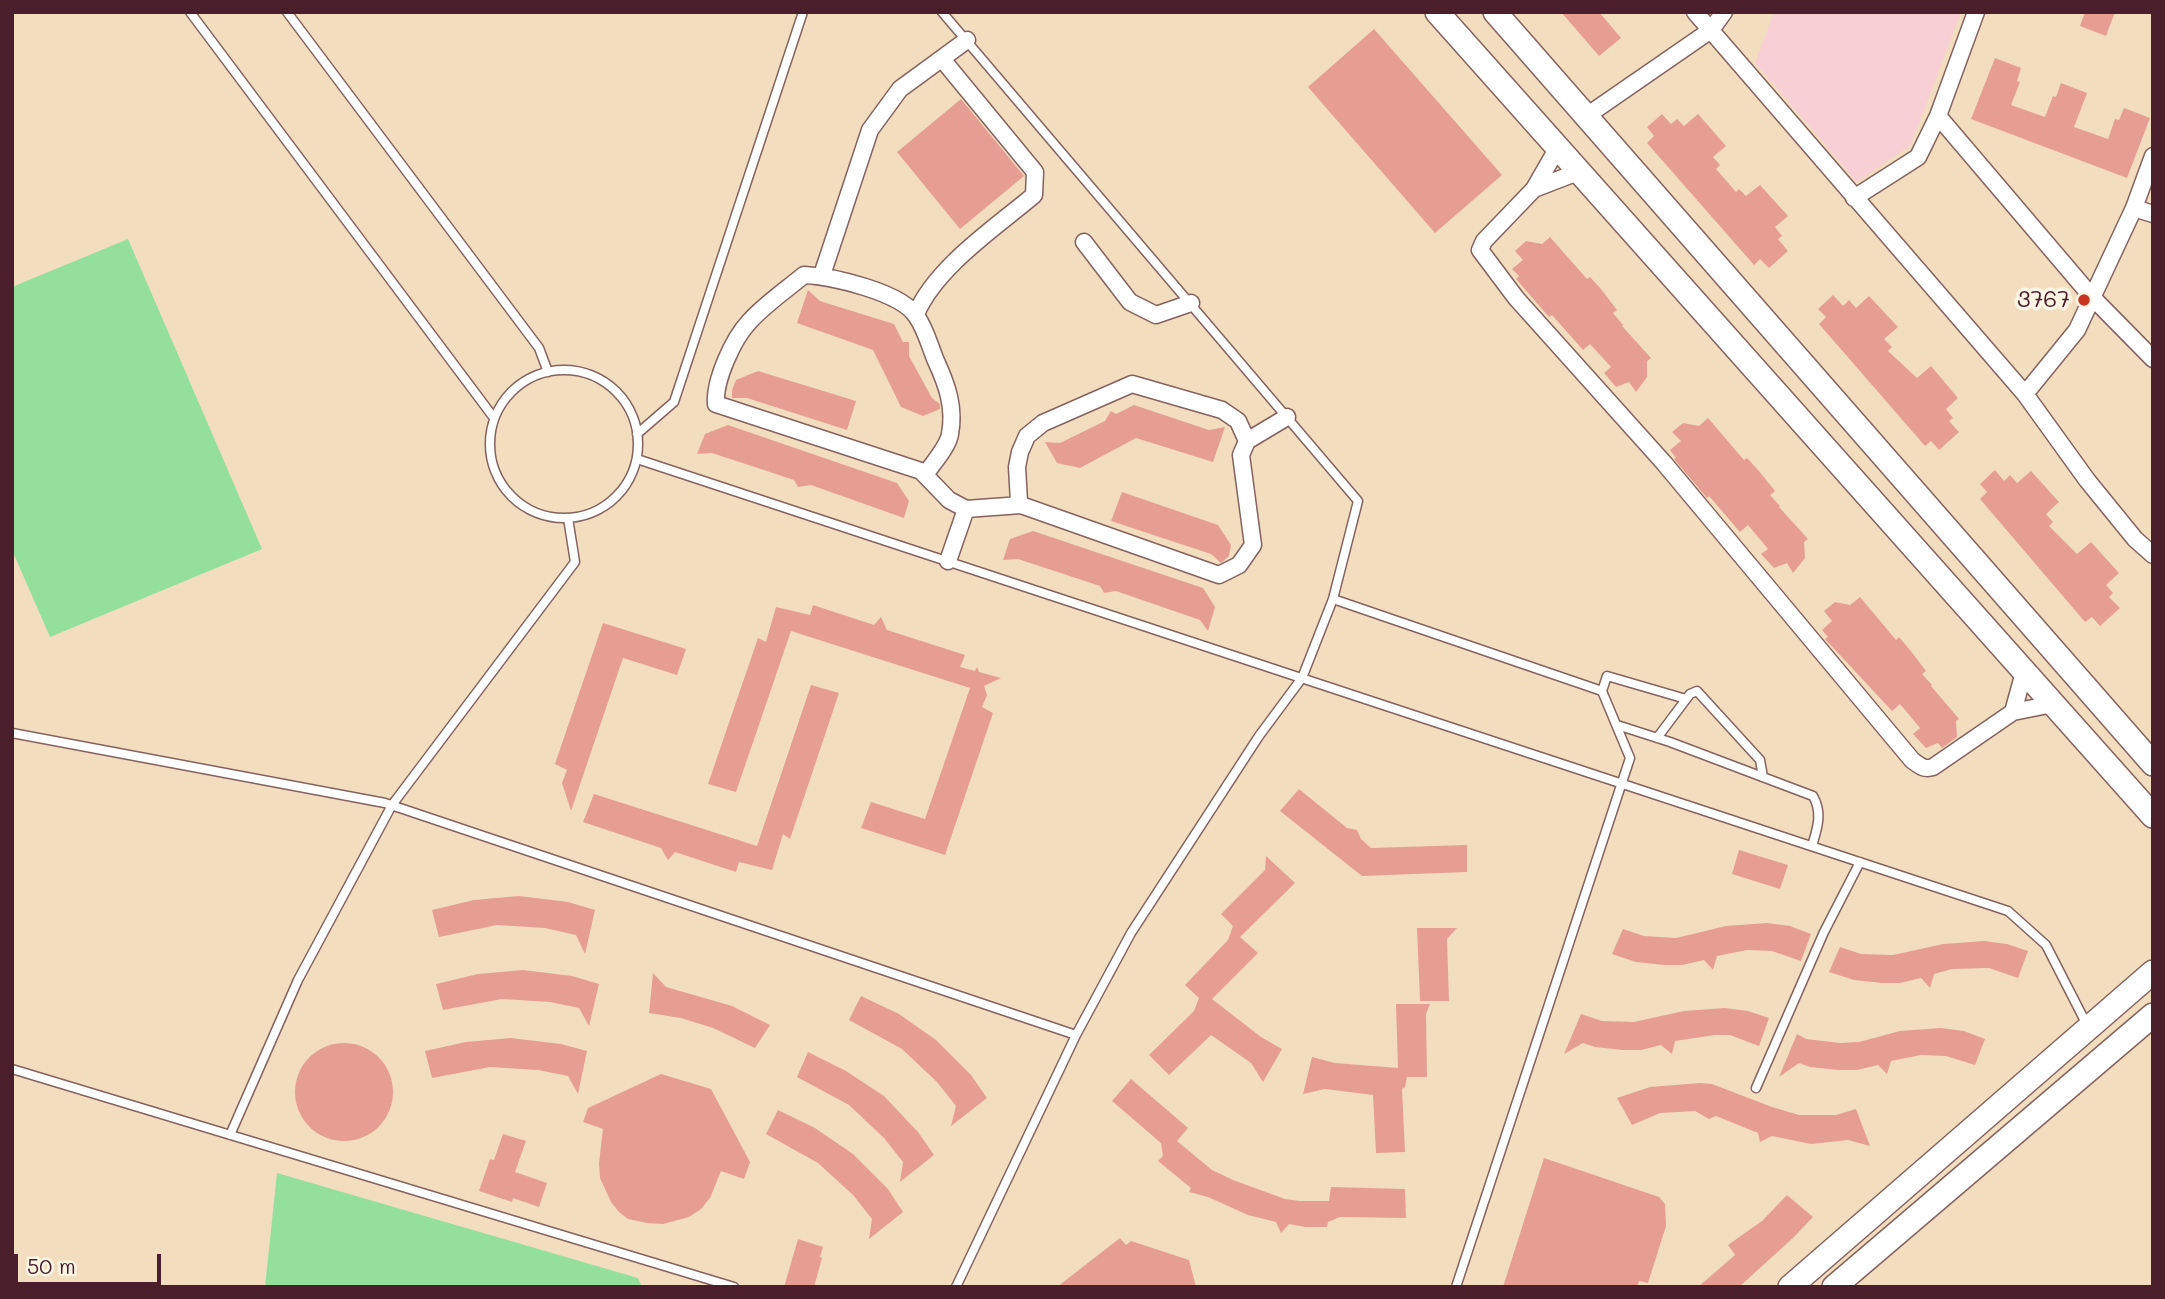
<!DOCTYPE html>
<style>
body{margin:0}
#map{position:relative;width:2165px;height:1299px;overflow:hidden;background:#f2debf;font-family:Mali,sans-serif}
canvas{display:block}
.frame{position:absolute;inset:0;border:14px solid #4a1f2b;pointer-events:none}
.scale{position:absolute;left:14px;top:1254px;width:147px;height:32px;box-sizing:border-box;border:4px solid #4a1f2b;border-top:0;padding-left:9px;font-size:21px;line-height:24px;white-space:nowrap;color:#4a1f2b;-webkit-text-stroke:5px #fcf5e5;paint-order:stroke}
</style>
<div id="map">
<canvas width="2165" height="1299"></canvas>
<div class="frame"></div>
<div class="scale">50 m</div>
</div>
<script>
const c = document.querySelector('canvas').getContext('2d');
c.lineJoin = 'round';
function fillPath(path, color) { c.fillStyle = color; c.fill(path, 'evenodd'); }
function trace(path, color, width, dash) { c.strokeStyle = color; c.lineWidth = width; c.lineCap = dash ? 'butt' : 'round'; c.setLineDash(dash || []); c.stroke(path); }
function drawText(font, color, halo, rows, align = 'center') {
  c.font = font + ' Mali,sans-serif'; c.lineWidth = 7; c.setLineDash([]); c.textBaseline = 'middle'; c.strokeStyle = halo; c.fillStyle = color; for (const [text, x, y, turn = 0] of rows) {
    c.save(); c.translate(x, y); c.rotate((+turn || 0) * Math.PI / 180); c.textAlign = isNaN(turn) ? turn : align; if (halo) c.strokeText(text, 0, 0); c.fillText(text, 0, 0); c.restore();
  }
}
fillPath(new Path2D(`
 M1774 12H1961L1911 145 1857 182 1755 63Z`), '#f7cfd4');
fillPath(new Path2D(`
 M128 239 262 549 50 637 12 550V287Z
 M277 1173 638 1278 642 1287H265Z`), '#94df9c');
fillPath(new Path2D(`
 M1561 12H1599L1621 38 1599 56Z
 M2085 12H2115L2106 36 2080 26Z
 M1374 29 1502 175 1435 233 1308 87Z
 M1995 58 2021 68 2017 81 2020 82 2011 105 2045 117 2053 96 2056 97 2061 83 2087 93 2074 127 2108 139 2115 119 2119 120 2124 108 2150 118 2127 178 1971 119Z
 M961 99 1024 176 960 229 897 152Z
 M1662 114 1671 124 1677 119 1684 126 1698 114 1726 146 1713 157 1720 165 1716 169 1736 192 1739 189 1746 196 1760 185 1788 216 1775 227 1782 236 1778 239 1788 251 1769 268 1760 259 1754 265 1647 143 1654 136 1647 127Z
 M1550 237 1587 279 1590 277 1601 289 1617 310 1613 313 1623 325 1622 326 1651 358 1647 361V377L1636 392 1629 382 1616 387 1604 373 1611 367 1590 344 1583 350 1552 315 1549 317 1516 279 1519 276 1512 269 1523 260 1515 251 1526 241 1542 244Z
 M808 290 820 301 894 324 903 342H909V356L932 398 940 404V409L923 416 901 407 873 350 797 323Z
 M1833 295 1843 306 1849 300 1856 308 1869 296 1898 327 1884 339 1892 347 1888 351 1917 378 1931 366 1958 398 1946 409 1953 418 1949 421 1959 432 1939 450 1931 441 1925 446 1819 324 1826 317 1818 309Z
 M758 371 856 401 847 430 747 398H732V390L736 380Z
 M1134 405 1209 430 1225 427 1213 462 1136 438 1080 468 1057 463 1045 442 1060 443 1105 421 1111 411 1116 414Z
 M1708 418 1744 460 1747 458 1758 470 1775 491 1770 495 1780 506 1779 507 1808 539 1804 542 1805 558 1793 573 1787 563 1774 568 1761 554 1768 549 1748 525 1740 532 1709 496 1707 498 1674 459 1676 458 1670 450 1681 441 1672 432 1683 423 1699 426Z
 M728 425 897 483 909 501 904 518 811 485 798 487 794 480 712 453 697 454 705 434Z
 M1995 470 2004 481 2010 475 2017 483 2031 471 2059 502 2046 514 2053 522 2049 526 2077 554 2091 542 2119 573 2106 585 2113 593 2109 597 2120 608 2100 626 2092 617 2085 622 1980 499 1987 492 1980 484Z
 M1122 492 1218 525 1231 545 1229 556 1221 563 1211 554 1111 521Z
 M1033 531 1203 588 1215 607 1208 631 1200 620 1116 591 1104 593 1100 586 1018 559 1003 560 1010 539Z
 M1860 597 1896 640 1899 637 1910 650 1926 671 1922 674 1932 685 1931 686 1959 719 1956 721 1957 737 1942 748 1938 743 1926 748 1913 734 1920 728 1900 704 1892 711 1825 639 1828 637 1822 630 1832 621 1824 611 1835 602 1850 605Z
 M813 605 874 625 881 617 887 630 965 655 960 667 975 671 977 667 979 672 1001 678 984 686 987 695 982 707 993 713 945 855 861 828 871 802 925 819 970 688 791 631 736 792 708 784 758 638 766 642 776 607 810 615Z
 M603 623 686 649 677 675 623 658 571 811 562 783 567 770 555 764Z
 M811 685 839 693 790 839 783 834 772 870 739 862 736 872 675 852 668 860 661 848 583 822 594 794 757 846Z
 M1299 789 1347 828 1357 830 1361 839 1371 848 1467 845V872L1362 876 1280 811Z
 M1739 850 1788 865 1780 889 1732 874Z
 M1266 856 1295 883 1240 937 1258 953 1212 999 1261 1037 1282 1049 1263 1082 1251 1063 1211 1035 1169 1075 1149 1055 1194 1011 1199 998 1185 985 1228 940 1233 926 1221 914 1265 870Z
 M519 896 568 902 595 910 585 954 576 935 545 928 497 925 439 937 432 910 474 900Z
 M1767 923 1790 926 1811 934 1801 961 1772 951 1747 950 1717 956 1713 970 1704 960 1682 965H1664L1636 962 1612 954 1623 929 1644 936 1676 938 1726 926Z
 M1417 928H1457L1447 939 1449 1001H1420Z
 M1984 941 2007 944 2028 951 2018 978 1989 968 1952 969 1934 974 1930 988 1921 978 1900 983H1882L1854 980 1829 972 1840 947 1861 954 1893 955 1943 944Z
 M523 970 572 976 599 984 589 1026 579 1008 550 1002 502 999 443 1010 436 984 478 974Z
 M653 973 666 987 732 1006 770 1025 755 1048 713 1028 681 1018 649 1013Z
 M861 996 899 1014 936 1040 971 1075 987 1098 951 1126 956 1106 937 1082 902 1049 849 1020Z
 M1396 1004H1430L1426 1014 1427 1077H1407L1405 1087 1402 1089 1405 1152 1376 1153 1373 1095 1325 1089 1303 1094 1312 1057 1335 1063 1398 1068Z
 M1725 1008 1748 1011 1769 1018 1759 1046 1730 1035H1715L1675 1041 1672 1054 1661 1045 1641 1050H1623L1595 1047 1583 1043 1564 1054 1581 1014 1602 1021 1634 1022 1684 1011Z
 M1941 1028 1964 1031 1985 1039 1975 1065 1946 1056 1921 1055 1891 1061 1887 1074 1878 1065 1857 1070H1838L1810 1067 1799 1063 1779 1077 1797 1034 1806 1039 1840 1043 1859 1042 1900 1031Z
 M511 1038 561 1044 587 1051 578 1094 568 1076 538 1070 490 1067 432 1078 425 1051 466 1042Z
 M295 1092a49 49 0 1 1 98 0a49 49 0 1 1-98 0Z
 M808 1052 846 1071 884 1096 918 1132 934 1155 900 1182 903 1162 884 1138 849 1105 797 1077Z
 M661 1074 711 1089 750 1162 744 1179 721 1171 710 1198 701 1209 689 1217 663 1224 647 1223 628 1219 619 1212 611 1202 600 1178 599 1163 603 1129 583 1122 588 1108Z
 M1131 1079 1188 1128 1177 1141 1212 1170 1233 1180 1285 1199 1300 1201H1329L1331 1187 1405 1189 1406 1218 1340 1217 1328 1222 1327 1227H1305L1289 1224 1281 1233 1276 1222 1248 1215 1208 1197 1189 1192 1191 1188 1158 1161 1163 1156 1161 1143 1112 1101Z
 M1700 1083 1712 1084 1772 1107 1799 1115H1836L1856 1109 1870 1146 1848 1140 1811 1144 1772 1136 1760 1142 1758 1133 1716 1116 1709 1119 1695 1111 1660 1113 1632 1125 1617 1098 1650 1087Z
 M778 1110 815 1128 853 1154 888 1189 903 1212 869 1239 872 1219 853 1195 818 1163 766 1134Z
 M503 1134 526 1141 515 1172 547 1183 539 1207 513 1198 512 1202 479 1191 490 1159 494 1160Z
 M1544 1158 1659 1197 1665 1204 1666 1226 1648 1283 1639 1281 1637 1287H1503Z
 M1787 1195 1813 1217 1793 1238 1739 1287H1698L1735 1255 1728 1245 1762 1221Z
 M1120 1238 1126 1245 1131 1241 1189 1260 1196 1287H1057Z
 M798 1239 823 1247 820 1257 822 1258 814 1287H784Z`), '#e69e93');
const lane = new Path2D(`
 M190 12 494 418
 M287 12 539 348 548 372
 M942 12 1358 501 1333 599 1302 678 1259 736 1131 933 1076 1035 956 1287
 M490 444a74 74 0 1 1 148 0a74 74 0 1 1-148 0Z
 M637 434 674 402 803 12
 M637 459 2008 911 2046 945 2087 1025
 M1333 599 1602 691 1630 758 1456 1287
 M1602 691 1607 676 1686 699
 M1617 725 1670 742 1813 796C1823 813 1817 829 1812 846
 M12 733 385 803 1076 1035
 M1657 738 1690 694 1697 691 1760 760 1763 777
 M12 1069 734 1287
 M1756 1088 1824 932 1860 862
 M230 1135 298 980 392 805 575 562 568 518`);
const street = new Path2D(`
 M1695 12 2025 394 2087 480 2135 539 2153 555
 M1938 116 2092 297 2153 359
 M1585 117 1711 30 1724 12
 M1557 149 1534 189 1484 241 1480 250 1516 298 1664 463 1912 760C1920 766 1924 770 1933 767L2013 712 2053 704
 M1534 189 1578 172
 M1854 198 1918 157 1938 116 1976 12
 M2134 208 2153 214
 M1084 242 1130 302 1156 315 1191 303
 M822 275 870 130 900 89 967 40
 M916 314C936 267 995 228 1034 195L1035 172 942 59
 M2025 394 2077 330 2134 208 2153 156
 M925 475C933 463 948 447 950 434 955 407 947 385 936 361 930 347 926 330 917 317 902 292 831 276 804 275 786 290 764 305 749 322 733 339 714 381 716 404L921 471 949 500 966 509 1021 505 1219 575 1239 565 1253 545 1241 455 1247 441 1287 417
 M1021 505 1019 502 1017 467 1020 452 1027 436 1043 423 1132 384 1222 410 1238 421 1247 441
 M948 561 966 509
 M2013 712 2024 672`);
const secondary = new Path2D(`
 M1437 12 2153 816
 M1495 12 2153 764
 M1790 1287 2153 972
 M1834 1287 2153 1015`);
trace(lane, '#85625f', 11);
trace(street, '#85625f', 19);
trace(secondary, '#85625f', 26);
trace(lane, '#fff', 8);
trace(street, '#fff', 16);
trace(secondary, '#fff', 23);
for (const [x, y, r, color] of [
 [2084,300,7,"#c8321e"]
]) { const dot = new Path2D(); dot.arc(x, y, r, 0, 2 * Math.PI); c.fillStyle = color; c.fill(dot); trace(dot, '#fcf5e5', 2.5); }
drawText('23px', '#4a1f2b', '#fcf5e5', [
 ["3767",2070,300]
], 'right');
</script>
